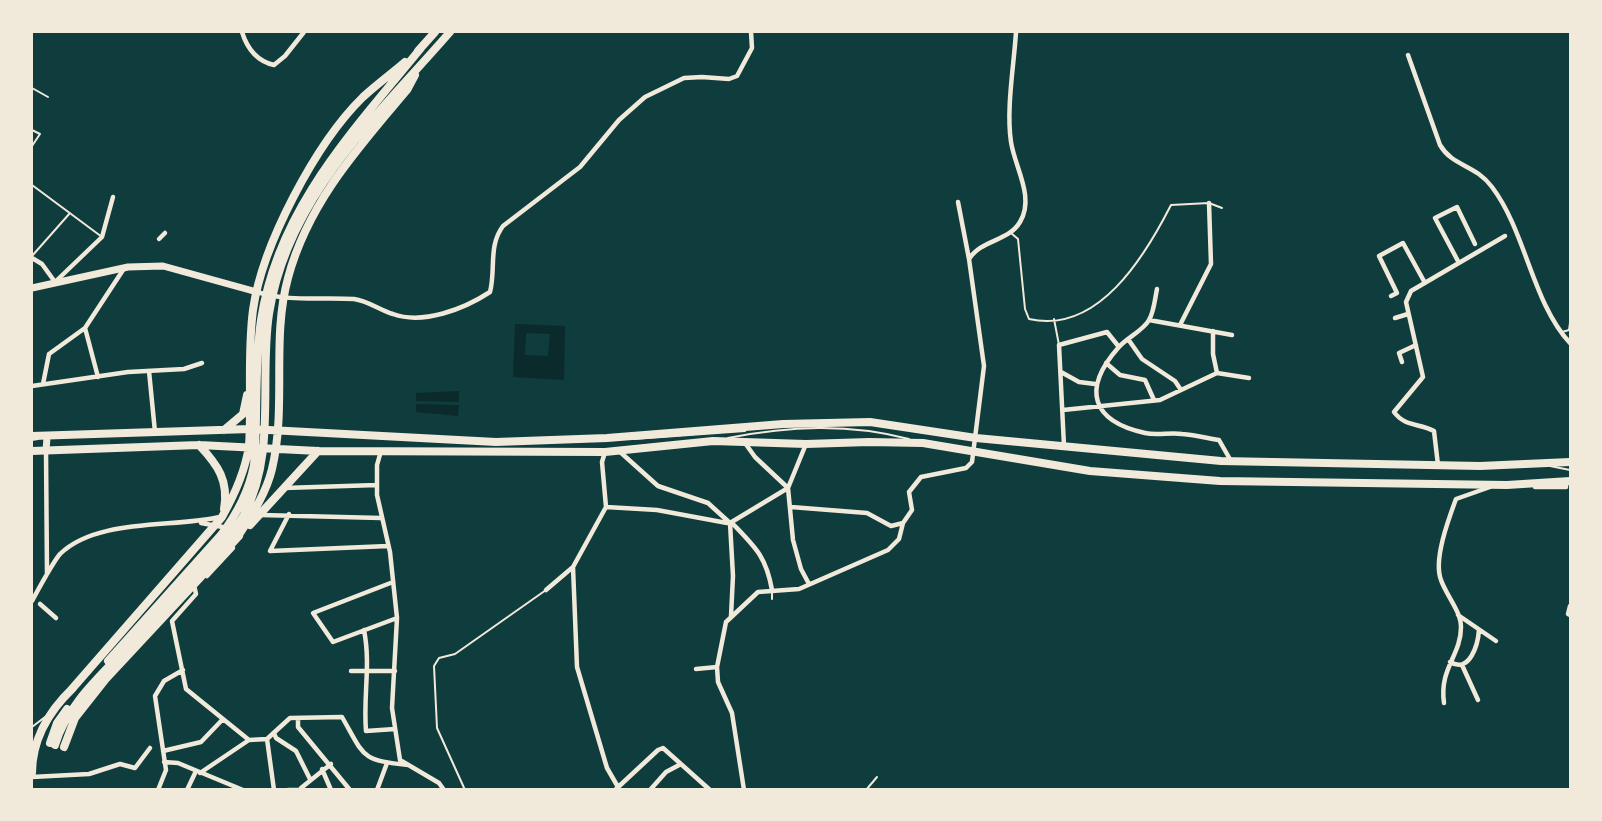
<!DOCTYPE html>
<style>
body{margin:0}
#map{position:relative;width:1602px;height:821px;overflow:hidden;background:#0f3d3e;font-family:"Sofia Sans Condensed",sans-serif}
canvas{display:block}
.frame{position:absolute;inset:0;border:33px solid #f1e9da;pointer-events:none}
</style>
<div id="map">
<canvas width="1602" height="821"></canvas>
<div class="frame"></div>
</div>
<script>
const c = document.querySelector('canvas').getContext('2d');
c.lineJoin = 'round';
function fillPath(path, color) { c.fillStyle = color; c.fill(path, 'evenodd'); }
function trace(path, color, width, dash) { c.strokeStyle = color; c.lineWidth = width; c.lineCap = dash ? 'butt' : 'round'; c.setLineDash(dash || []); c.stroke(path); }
fillPath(new Path2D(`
 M515 324 565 326 564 380 513 377ZM526 333 550 334 548 356 525 355Z
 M459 391V402L416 401V393Z
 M416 404 459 405 458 416 416 412Z`), '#0a2a2b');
trace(new Path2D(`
 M32 88 48 97
 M32 130 40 134 32 146
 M32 185 102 237
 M1011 233 1018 239 1025 309 1029 319C1098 335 1145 256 1171 205L1209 203 1222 208
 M32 256 70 213
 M1054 319 1059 345
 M1562 332 1569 330 1570 323
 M728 438C789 426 848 423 909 439
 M634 439 745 431
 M32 440 38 439
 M1550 466 1570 470
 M772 590V599
 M32 727 45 717
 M465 790 437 728 434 666 439 658 455 654 546 590
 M866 790 877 777`), '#f1e9da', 2);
trace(new Path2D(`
 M242 32C247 48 256 61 274 65L285 56 304 32
 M1408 55 1440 145C1453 167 1475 164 1492 187 1526 232 1532 302 1570 343
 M958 202 969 259
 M159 239 165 233
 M32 258 42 264 55 282
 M1459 263 1435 218 1457 207 1475 244
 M54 283 102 237 113 197
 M1157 289C1155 298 1154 312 1149 320 1143 331 1126 338 1118 348 1082 389 1091 421 1145 433 1157 436 1170 432 1182 434 1195 435 1207 438 1219 440L1231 461
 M257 292C288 302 322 297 354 299 368 301 380 310 393 314 423 325 464 309 490 292 496 269 488 246 503 226L580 167 619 120 645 97 684 78 702 77 729 79 737 76 752 48 751 32
 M1391 296 1397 293 1379 256 1403 243 1425 283
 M1395 318 1408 314
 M1149 320 1232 335
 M1180 325 1211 264 1209 203
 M85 328 98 377
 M1213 331V354L1217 373
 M1128 339 1142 359 1175 381 1181 390
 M1402 362 1399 353 1416 345
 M1106 363 1120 375 1145 380 1154 400
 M149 371 155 432
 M1061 372 1079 382 1095 384
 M43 384 49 354 85 328 125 267
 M32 386 128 372 184 369 202 363
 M1063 410 1160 400 1217 373 1249 378
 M806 444 788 488 793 540 801 569 809 584
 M1064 446 1059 345 1107 332 1119 347
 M46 451 47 574
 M381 451 377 465V495L390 552 397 618 392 708 400 760 439 783 444 790
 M619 451 658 486 708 503 730 523 733 576 731 616
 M1438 465 1434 431C1419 423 1405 427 1394 412L1423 377 1406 302 1411 291 1505 236
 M1535 487H1566V481
 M284 488 377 485
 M606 507 657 510 727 523
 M791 507 867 513 891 526 903 523
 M289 514 270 551 388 546
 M261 515 381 518
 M201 523 228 528
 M730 523 788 488 755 457 745 443
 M732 523C755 547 766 556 772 590
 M573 567 577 667 607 768 618 787
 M207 576 233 548
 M393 582 313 613 333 642 397 618
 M194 585 196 594 172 621 186 689 249 740 267 739 290 718 342 717C365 757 360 760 408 765
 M546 590 573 567 606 507 602 462 605 452
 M32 601C38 590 53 562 60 554 97 518 172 528 220 517
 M40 604 56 618
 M1570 606 1568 614 1570 615
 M1458 615 1496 641
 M364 630C371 665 363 696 366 731L395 729
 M1450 662C1470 674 1478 644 1479 630
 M1462 665 1478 700
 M696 669 717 667
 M351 671H395
 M1444 703C1439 668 1461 656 1461 627 1461 611 1446 595 1441 580 1433 560 1449 518 1456 499L1490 487
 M298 718V727L350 790
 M274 733 276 738 296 751 310 779
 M267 739 274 790
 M163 751 201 742 223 719
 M164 762 178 763 243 790
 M322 769 331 790
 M200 773 249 740
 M32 777 89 774 120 764 135 768 150 748
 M301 788 331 764
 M158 790 166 770 155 696 164 681 183 670
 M187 790 196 771
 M288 790H302
 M377 790 387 763
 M615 790 658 750 663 748 710 790
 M650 790 666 772 681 764
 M744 790 732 713 718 682 717 667 726 622 758 592 799 589 888 550 899 539 903 523 912 510 909 492 921 477 966 468 972 462 984 366 969 259C982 239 1008 242 1020 222 1035 197 1015 168 1011 142 1006 109 1014 65 1016 32`), '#f1e9da', 4.5);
trace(new Path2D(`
 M32 288 128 267 163 266 257 292
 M46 451 47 437`), '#f1e9da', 7);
trace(new Path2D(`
 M418 51 435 32
 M224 430 243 414 247 395
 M32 436 250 429 496 442 607 438 783 424 870 422 976 438 1221 461 1480 466 1570 462
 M199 445C218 465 229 481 224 509
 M32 451 199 445 318 451 605 452 713 441 806 444 869 442 923 443 1090 471 1220 481 1507 485 1570 481
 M250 525 318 451
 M237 538C251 516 266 494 272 469 287 406 271 340 288 278 308 203 358 148 407 90L415 75
 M108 661 221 535C237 514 249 491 254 465 258 417 254 368 261 320 278 209 353 131 421 48
 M103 682 239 536
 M71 690 222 517C235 494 245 472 249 446 252 401 247 355 253 310 262 245 316 143 363 97 376 85 391 74 405 62
 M50 743 57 723 67 709
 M55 745C66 708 95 681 121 654 145 629 168 603 192 577 210 558 231 538 244 515 277 453 259 380 269 314 287 197 377 116 450 32
 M64 747 75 718 105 680
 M32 773C32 739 49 711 73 688`), '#f1e9da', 8);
</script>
